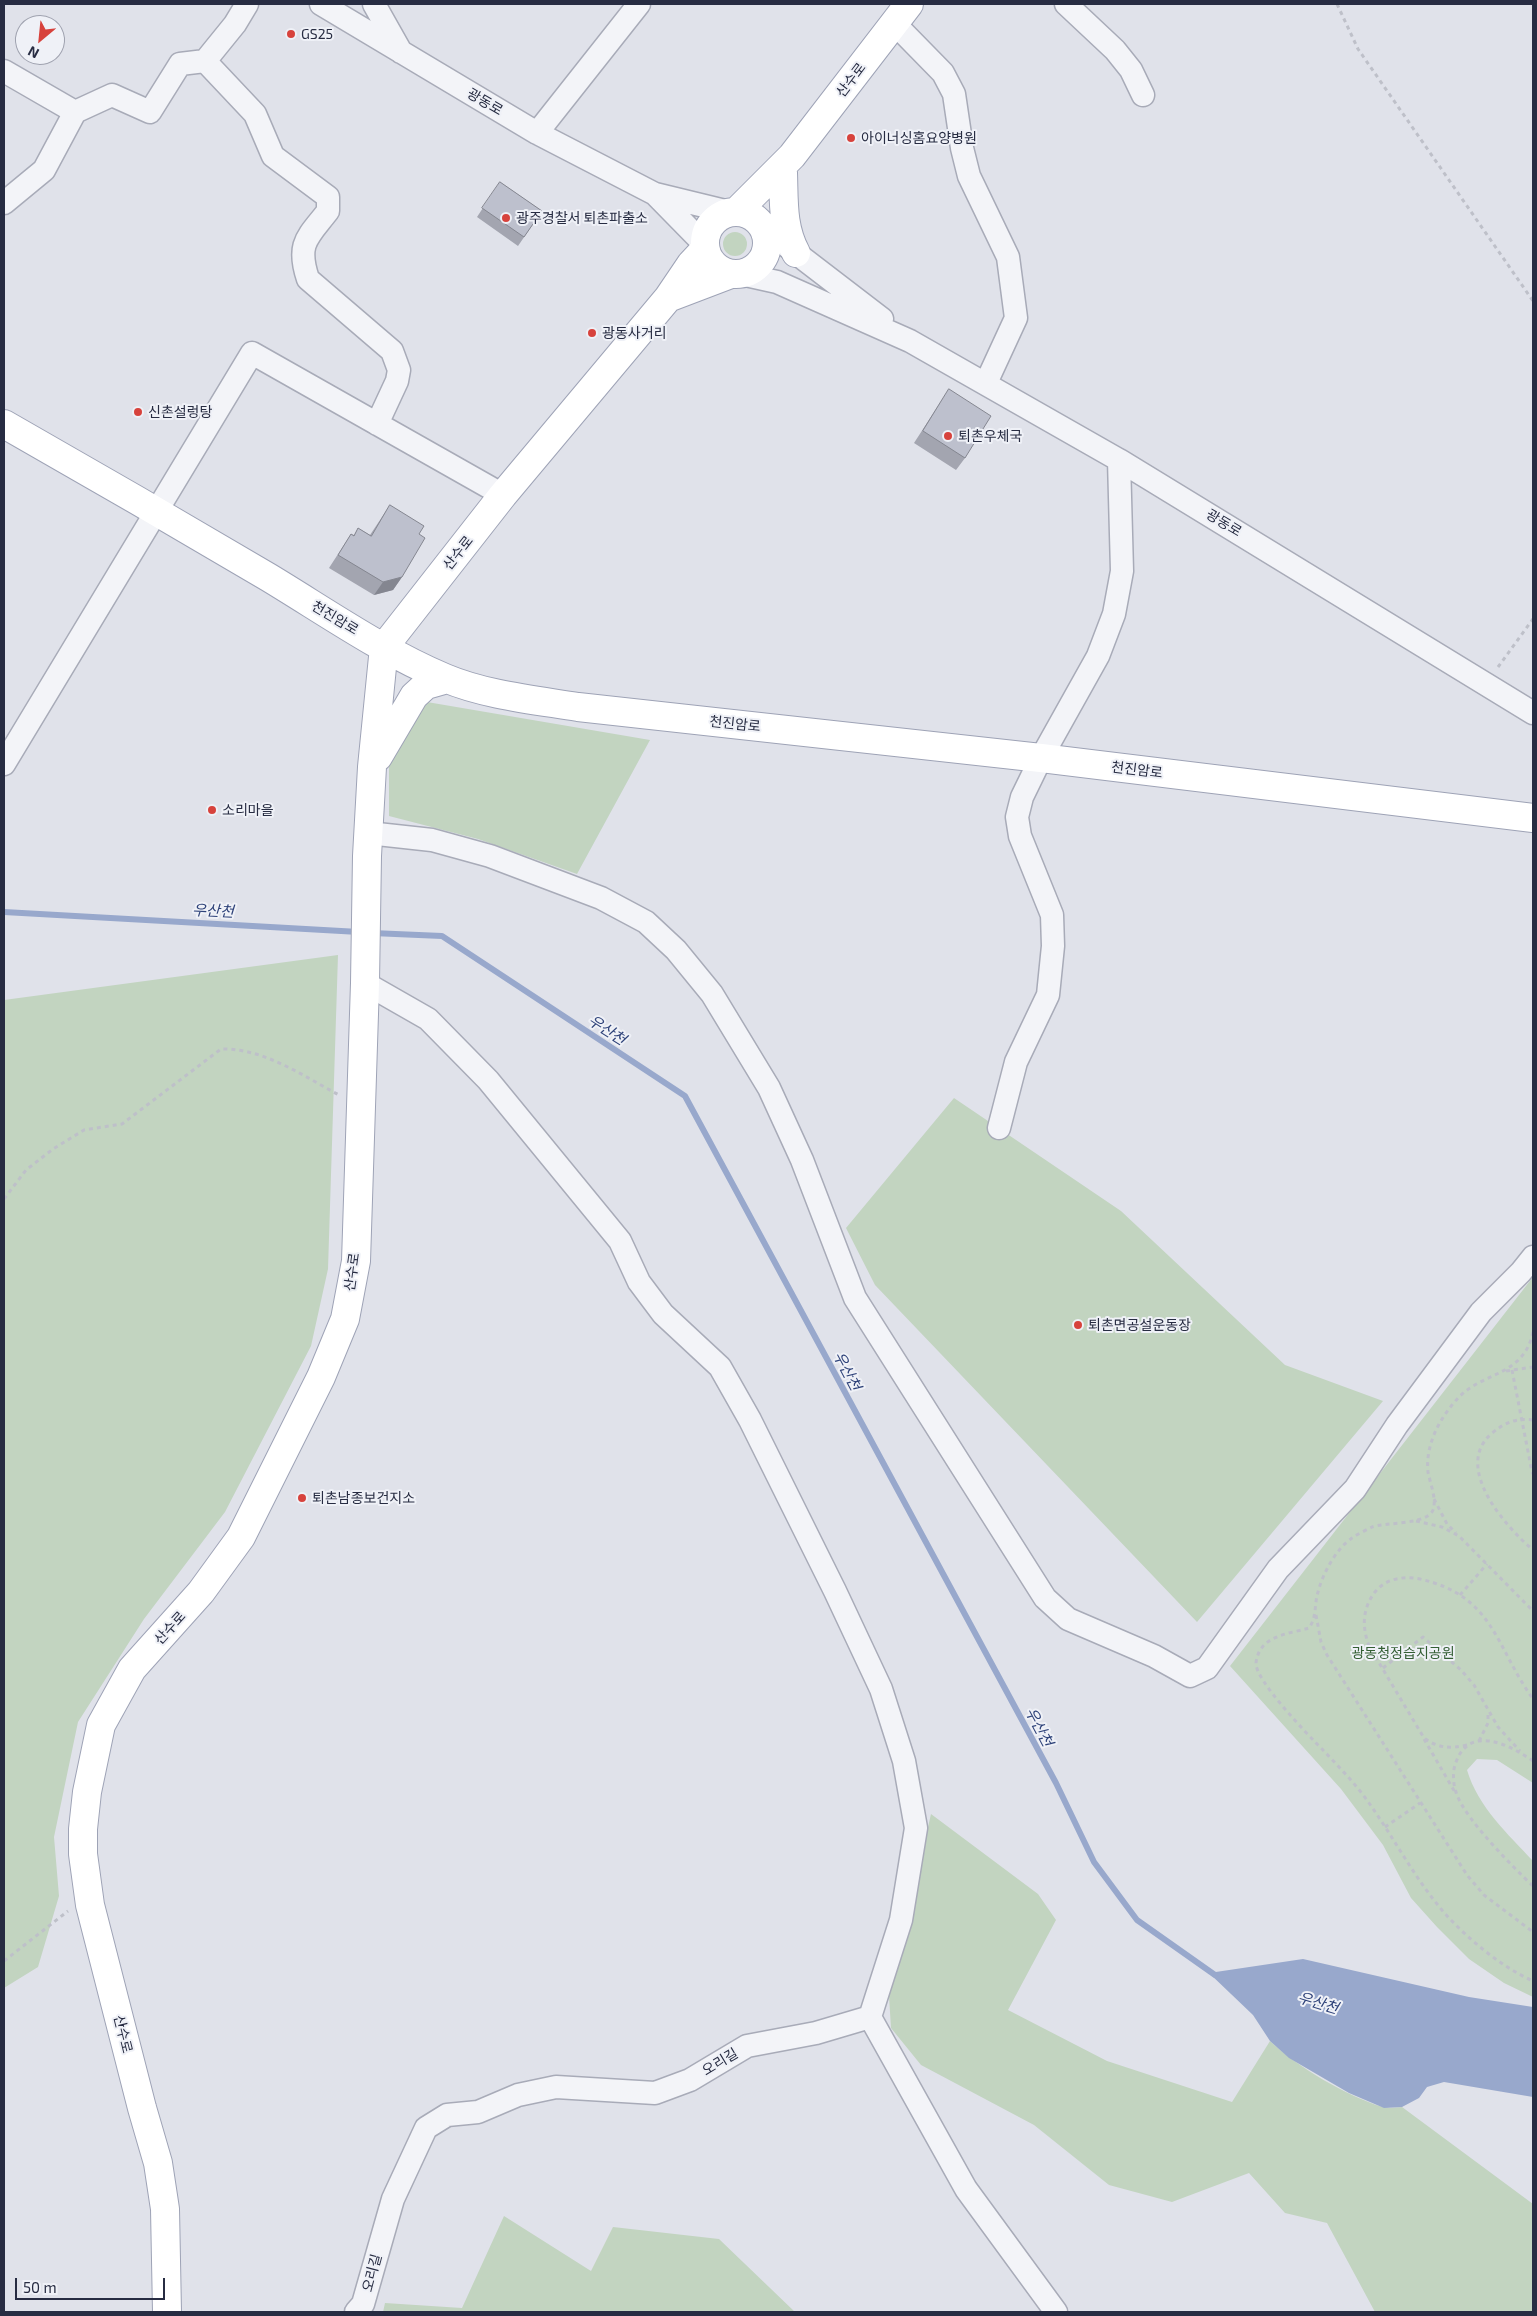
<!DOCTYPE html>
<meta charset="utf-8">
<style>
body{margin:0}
#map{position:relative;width:1537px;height:2316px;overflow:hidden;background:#e0e2ea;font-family:"Exo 2",sans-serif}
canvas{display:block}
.frame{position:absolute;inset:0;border:5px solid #272c42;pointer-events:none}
.north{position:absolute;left:15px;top:15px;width:50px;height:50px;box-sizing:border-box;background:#eff1f7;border:1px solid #9fa2af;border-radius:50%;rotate:208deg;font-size:14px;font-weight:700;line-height:20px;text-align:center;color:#272c42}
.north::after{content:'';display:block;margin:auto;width:18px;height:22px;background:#d7423c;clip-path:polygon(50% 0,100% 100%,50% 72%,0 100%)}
.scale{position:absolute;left:15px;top:2278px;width:150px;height:22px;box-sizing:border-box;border:2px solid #272c42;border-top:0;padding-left:6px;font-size:15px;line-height:18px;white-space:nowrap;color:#272c42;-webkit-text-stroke:4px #eff1f7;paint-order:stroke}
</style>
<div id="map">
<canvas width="1537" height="2316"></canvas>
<div class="frame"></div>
<div class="north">N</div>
<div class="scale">50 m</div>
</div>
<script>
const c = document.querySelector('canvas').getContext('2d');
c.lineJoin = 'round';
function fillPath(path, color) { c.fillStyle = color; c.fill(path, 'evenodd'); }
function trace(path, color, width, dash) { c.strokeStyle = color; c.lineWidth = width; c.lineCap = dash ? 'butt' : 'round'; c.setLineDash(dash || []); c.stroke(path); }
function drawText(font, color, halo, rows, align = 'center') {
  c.font = font + ' "Exo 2","Noto Sans KR",sans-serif'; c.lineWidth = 4; c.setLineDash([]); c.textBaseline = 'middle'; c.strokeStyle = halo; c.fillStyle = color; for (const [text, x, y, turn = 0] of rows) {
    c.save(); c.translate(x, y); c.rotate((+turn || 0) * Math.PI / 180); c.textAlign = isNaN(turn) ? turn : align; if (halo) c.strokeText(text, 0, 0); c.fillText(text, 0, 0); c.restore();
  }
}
fillPath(new Path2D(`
 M723 244a12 12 0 1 1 24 0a12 12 0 1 1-24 0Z
 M427 702 650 740 577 874 478 839 389 816V765Z
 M338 955 328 1269 311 1346 225 1512 144 1619 78 1722 54 1837 59 1896 38 1967 4 1988V1000Z
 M954 1098 1121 1211 1285 1365 1383 1401 1197 1622 875 1285 846 1228Z
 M1533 1277V1783L1497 1760 1477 1759 1467 1770C1478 1807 1508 1834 1533 1861V1997L1504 1983 1469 1959 1437 1927 1411 1898 1383 1845 1341 1789 1230 1666Z
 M931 1814 1038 1894 1056 1920 1008 2010 1107 2061 1232 2102 1270 2041C1296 2066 1348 2097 1383 2107 1388 2109 1396 2107 1402 2107L1533 2204V2312H1375L1327 2223 1285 2213 1249 2173 1172 2202 1109 2185 1034 2125 921 2065 891 2028 889 1996Z
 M504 2216 591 2271 613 2227 719 2239 795 2312H383L385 2303 462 2308Z`), '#c2d4c0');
fillPath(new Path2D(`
 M1303 1959 1469 1997 1533 2007V2097L1444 2082 1427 2087 1419 2098 1402 2107 1384 2108 1349 2093 1289 2058 1270 2041 1253 2015 1209 1973Z`), '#98a8cc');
trace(new Path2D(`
 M4 912 359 932
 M372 933 442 936 685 1096 1056 1783 1094 1862 1137 1920 1215 1975`), '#98a8cc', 6);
const minor = new Path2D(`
 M321 4 537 133 655 194 729 212
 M374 4 401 52
 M1066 4 1115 50 1131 70 1143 95
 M894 23 943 73 954 94 962 148 969 176 1008 257 1016 318 986 383
 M205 61 255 114 273 156 328 197V211C308 237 296 243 308 279L392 351 399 370 397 381 377 424
 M4 71 75 112
 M537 133 639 4
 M655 194 705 245
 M4 203 44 170 75 112 112 95 150 112 180 64 205 61 235 24 247 4
 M766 230 882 319
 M741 274 777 282 910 341 1119 460 1533 713
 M4 764 252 353 503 495
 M368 833 432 840 490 856 601 898 646 922 676 950 712 994 769 1088 802 1160 855 1298 1045 1598 1068 1619 1154 1656 1190 1676 1207 1668 1278 1569 1355 1489 1397 1425 1481 1312 1521 1272 1533 1257
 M365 983 428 1019 488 1080 620 1241 639 1282 663 1314 720 1367 750 1420 835 1591 881 1689 904 1761 916 1828 901 1920 870 2017
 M999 1128 1016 1062 1048 995 1053 946 1052 915 1020 836 1017 817 1022 797 1041 758 1098 656 1114 614 1122 571 1119 460
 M356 2312 363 2304 393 2199 426 2128 447 2115 478 2112 518 2095 556 2087 655 2093 690 2080 747 2046 816 2033 870 2017 966 2189 1056 2312`);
const major = new Path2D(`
 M783 173C784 201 782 227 796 253
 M737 211 792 156 909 4
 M705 243a31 31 0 1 1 62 0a31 31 0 1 1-62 0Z
 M668 298 731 274
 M4 424C92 474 180 525 268 577 326 612 383 652 445 678 485 695 535 700 578 707L1041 758 1533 818
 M378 757 414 696 426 685 447 679
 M167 2312 165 2209 158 2163 142 2108 90 1905 83 1854V1829L87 1792 101 1725 132 1669 201 1592 241 1537 321 1377 345 1319 356 1261 365 983 367 856 372 767 384 647 503 495 668 298 691 264 705 249`);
trace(minor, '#a8abb8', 25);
trace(major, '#9ea3b6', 30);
trace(new Path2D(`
 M1337 4 1358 49 1533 301
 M1498 667 1533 619
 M4 1199 26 1170 53 1149 84 1130 122 1124 221 1049C264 1048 303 1076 339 1095
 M1533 1332C1524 1376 1483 1372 1459 1397 1440 1417 1425 1445 1428 1472 1430 1483 1437 1499 1433 1510 1427 1525 1386 1522 1372 1527 1366 1530 1358 1534 1352 1538 1336 1549 1323 1573 1318 1592 1314 1605 1317 1617 1309 1628 1289 1634 1259 1635 1256 1663 1255 1680 1308 1735 1322 1749 1338 1766 1355 1783 1369 1803 1396 1841 1417 1883 1449 1918 1473 1943 1502 1967 1533 1981
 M1506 1371 1533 1367
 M1533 1420C1516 1418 1505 1422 1491 1434 1453 1468 1506 1527 1533 1550
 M1532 1472 1533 1474
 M1434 1499 1447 1524 1456 1533
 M1416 1521 1442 1527 1459 1536 1533 1611
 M1460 1595 1487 1564
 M1316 1615 1321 1642 1327 1655 1467 1875 1484 1895 1533 1932
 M1383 1668 1423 1637 1461 1670 1474 1685 1498 1727 1520 1751
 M1424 1739 1456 1794
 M1479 1741 1488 1723V1714
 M1467 1745C1449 1749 1438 1748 1424 1738L1369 1646C1362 1627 1362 1609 1375 1592 1386 1578 1404 1576 1420 1579 1494 1596 1495 1646 1533 1699
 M1533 1761C1510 1745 1470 1724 1456 1762 1452 1772 1453 1785 1457 1795 1467 1821 1513 1867 1533 1886
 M1385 1827 1420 1803
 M4 1961 68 1911`), '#bec0c9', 3, [4, 4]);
trace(minor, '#f3f4f8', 22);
trace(major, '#fff', 28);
trace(new Path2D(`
 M1512 1370 1532 1472`), '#bec0c9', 3, [4, 4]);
fillPath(new Path2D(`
 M500 182 542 211 518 246 477 217Z
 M949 389 965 458 956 470 914 443Z
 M390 505 419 534 402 577 393 590 374 595 329 568 351 534 354 535 358 528 370 535Z`), '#a3a5b0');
fillPath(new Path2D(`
 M402 577 393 590 374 595 383 582Z`), '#848690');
const building = new Path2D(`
 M500 182 542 211 524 237 482 208Z
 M949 389 991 416 965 458 923 431Z
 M390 505 424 526 419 534 425 538 402 577 383 582 338 555 351 534 354 536 358 528 371 536Z`);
fillPath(building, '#bdc0cd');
trace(building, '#848690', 1);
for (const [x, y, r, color] of [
 [291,34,5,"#d7423c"],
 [851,138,5,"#d7423c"],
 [506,218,5,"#d7423c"],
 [592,333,5,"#d7423c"],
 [138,412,5,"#d7423c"],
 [948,436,5,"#d7423c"],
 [212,810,5,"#d7423c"],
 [1078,1325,5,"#d7423c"],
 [302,1498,5,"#d7423c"]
]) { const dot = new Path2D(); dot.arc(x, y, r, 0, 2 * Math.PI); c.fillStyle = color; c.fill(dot); trace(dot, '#eff1f7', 2); }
drawText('14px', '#272c42', '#eff1f7', [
 ["GS25",301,34],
 ["아이너싱홈요양병원",861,138],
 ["광주경찰서 퇴촌파출소",516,218],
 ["광동사거리",602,333],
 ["신촌설렁탕",148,412],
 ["퇴촌우체국",958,436],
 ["소리마을",222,810],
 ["퇴촌면공설운동장",1088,1325],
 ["퇴촌남종보건지소",312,1498]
], 'left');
drawText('14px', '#272c42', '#eff1f7', [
 ["산수로",851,80,-53],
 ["광동로",485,102,30],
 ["광동로",1224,523,31],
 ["산수로",458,553,-52],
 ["천진암로",335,618,31],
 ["천진암로",735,724,6],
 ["천진암로",1137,770,7],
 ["산수로",352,1272,-82],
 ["산수로",170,1628,-48],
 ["산수로",123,2034,76],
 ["오리길",720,2062,-31],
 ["오리길",372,2273,-75]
]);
drawText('14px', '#345f34', '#eff1f7', [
 ["광동청정습지공원",1403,1653]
]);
drawText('italic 15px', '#2e4279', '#eff1f7', [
 ["우산천",213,911,3],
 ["우산천",607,1030,33],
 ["우산천",847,1371,62],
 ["우산천",1039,1727,62],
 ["우산천",1318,2003,17]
]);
</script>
